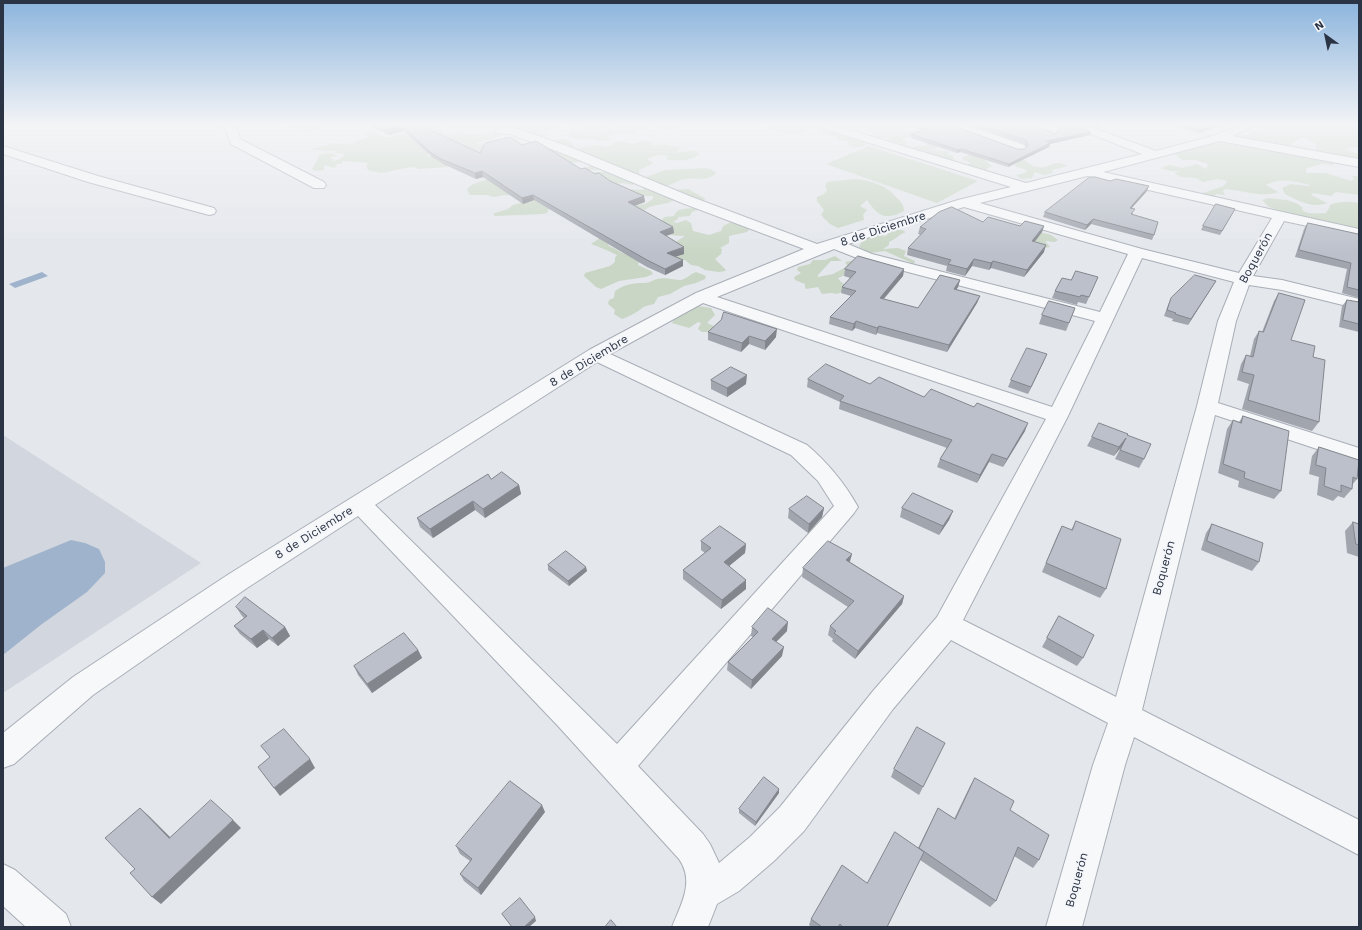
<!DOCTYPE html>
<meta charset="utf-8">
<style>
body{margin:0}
#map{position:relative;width:1362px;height:930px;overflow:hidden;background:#e4e7ec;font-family:"Work Sans",sans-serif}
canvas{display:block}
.frame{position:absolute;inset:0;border:4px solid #2b3445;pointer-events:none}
.north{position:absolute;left:1306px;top:16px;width:40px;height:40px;-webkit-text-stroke:3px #f4f6f9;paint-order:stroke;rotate:327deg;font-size:11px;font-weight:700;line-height:16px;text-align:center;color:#2b3445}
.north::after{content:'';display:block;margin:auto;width:14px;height:18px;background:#2b3445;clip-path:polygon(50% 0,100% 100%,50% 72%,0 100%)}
</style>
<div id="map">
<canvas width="1362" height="930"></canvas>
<div class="frame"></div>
<div class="north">N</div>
</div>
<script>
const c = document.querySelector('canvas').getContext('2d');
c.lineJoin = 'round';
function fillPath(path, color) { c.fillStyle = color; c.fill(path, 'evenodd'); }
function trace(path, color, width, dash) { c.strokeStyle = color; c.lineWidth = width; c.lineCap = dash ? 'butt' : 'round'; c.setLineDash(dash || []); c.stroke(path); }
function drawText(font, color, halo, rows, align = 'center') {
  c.font = font + ' "Work Sans",sans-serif'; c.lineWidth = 4; c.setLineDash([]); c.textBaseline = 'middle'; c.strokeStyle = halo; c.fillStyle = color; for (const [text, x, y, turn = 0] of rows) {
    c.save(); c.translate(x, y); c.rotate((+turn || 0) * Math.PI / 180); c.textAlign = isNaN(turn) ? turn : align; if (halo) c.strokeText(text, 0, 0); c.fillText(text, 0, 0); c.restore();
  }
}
fillPath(new Path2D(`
 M3 435 201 563 3 693Z`), '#d2d6de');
fillPath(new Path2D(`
 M286 124H317L323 126C317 132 305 134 298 130V128L288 127Z
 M431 124H437L442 127 439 130 446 134 461 131 468 134H478L495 130 493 128C482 130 482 127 473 127 462 126 455 133 446 124H562L553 130 540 132 547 135 541 138 527 132V130L524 129 477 143C482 148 510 137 521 140L483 148 479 151 495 177 482 178 479 175 429 153 427 156 434 157C439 164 444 162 448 167L419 169 414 167 406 168 381 173 368 170 366 166 368 163 343 161 341 164H336L337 166 334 168 324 165V170L316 171 312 169 318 159V156C326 151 332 153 339 156L330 157 333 159 332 161 338 160 345 155 344 154 335 153 336 151H322L311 149 335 143 354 145 355 142 369 137 363 134C376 127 377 135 388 137Z
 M608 124H675L674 126 677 127 673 130 653 127 637 130 634 134C624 133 618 133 608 136L609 140C603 143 599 140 593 139 583 138 579 141 568 136L571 131C579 128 601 122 609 126L604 129 605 130 622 129Z
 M767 124H814L811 125V128C799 137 781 133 768 128Z
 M832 124H888V126C896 127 904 120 912 126L904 127V129L915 131 923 129 941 145 935 149 928 150 948 151 949 152 947 154 953 156 956 162 897 146 903 144 889 141 888 138 881 137 880 139 882 140 870 136V134L873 133 868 131 866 128 850 129ZM909 137 925 142 928 145 924 146H917L912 148 905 145 907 143V142L902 140Z
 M1257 124H1359V147H1351L1345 150 1359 154V161L1322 153 1315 149 1317 145 1304 137 1299 139 1289 146H1246L1333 163 1334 165 1322 164 1307 168 1306 171V173H1326L1351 181 1354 179 1352 176H1359V195L1336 192 1331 196 1313 193 1311 195 1327 203C1313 209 1297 200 1285 194L1282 188 1291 184 1309 186 1310 185C1297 181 1279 177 1266 185L1278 192 1276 193C1258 197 1242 190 1225 189L1223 191 1225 195 1216 194 1215 196 1211 197 1200 194 1224 186 1227 181 1218 179 1203 182 1196 178 1181 177 1174 173 1179 171H1170L1160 168 1170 165 1182 168 1197 164 1206 169 1208 164 1195 160H1182L1174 153 1182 150H1191L1230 134 1248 135 1252 131 1258 130 1254 127Z
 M822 127 864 141 866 144C860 149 850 149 847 141L838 140 837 137 825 135 814 130Z
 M561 139C566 139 571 140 573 146L570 148 572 150 596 145 607 147 618 141 632 144 644 141 649 142 653 145 663 144 680 148 675 153 695 150 699 154C692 162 678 160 668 160L666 159 669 156 659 155 649 158 648 160 654 163 639 170 640 176 630 181 635 183 633 185 622 183 617 184 589 172H609L607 170H587L585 168 593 165C582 160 577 161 566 166L549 209 547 213 542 214 495 216 493 214 495 213 508 209 513 205 529 201 519 196 504 195 494 197 487 195H470L467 190C471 182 483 182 491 178 514 165 536 144 561 139Z
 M869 146 978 181 937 203 826 164Z
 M971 154 982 158 992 166 984 171 966 165 971 163 963 160 962 158Z
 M1024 160C1029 162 1032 167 1038 167 1050 169 1054 158 1068 166L1052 170 1053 173 1044 175 1035 172 1032 178 1021 179 1016 175 1025 173 1027 170 1014 166 1018 162Z
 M704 168 711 169 716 173C707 182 696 177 685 179 677 180 672 185 664 187L670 190 688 189 706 199 696 202 676 199 668 203 652 206 642 211 602 217 635 205 645 204 653 199V196H644L629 189 643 190 644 178 665 170Z
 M855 179C873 181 886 185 897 198 901 202 904 205 904 211 885 221 878 216 867 200L860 206 867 210 863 215 864 220 838 228 830 224 821 215 824 210 817 201V197L824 194 827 190 825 186 827 182Z
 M1268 198 1287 200 1298 204 1303 208 1302 210C1308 215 1318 213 1326 213L1329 208 1330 205C1339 201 1349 201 1359 203V236L1269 207 1262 200Z
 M695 207 700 209 692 212 690 216 678 217V219L673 222 677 223 686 220 691 223 693 231 709 235 721 231 723 226 731 222 747 227 749 230 747 232 729 236V243L720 248 722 249 721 254 715 259 726 270 725 271 719 272 705 270 698 266 691 265 685 260H676L671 245 685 236 667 235 662 219 665 217 674 216C677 207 687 210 695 207Z
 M891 230H902L906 232C900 234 896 239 889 242V245L883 249 898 248 906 251 904 256 915 261 914 264 885 251 870 253 859 247C861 241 869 234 876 234 879 235 882 236 886 236Z
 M1040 232 1051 235 1058 240 1055 242 1045 241 1050 247C1041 250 1033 243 1024 239Z
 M600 238 608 244 609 246C621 251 621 255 635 255L639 262 638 265 651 271 653 274 646 277 619 281 601 289 596 287 584 276 585 273 610 266 615 262V258L617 255C609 251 600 247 591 244Z
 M835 256 842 261H831L818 275V277L833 274 846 267 847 265 845 262 856 260 845 275 838 278 840 281 847 286 848 289 837 294 831 293 822 294 818 287 806 289 805 287V284L795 280 794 277 801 273 797 270 798 267 810 264 813 260H825Z
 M696 272 706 276 705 279 696 283 684 286 670 294 658 297 654 304C650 305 644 306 641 309 634 314 630 316 622 319L614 314 615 310 608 304 609 300 614 298 615 291C625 284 633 283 645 283 649 283 653 280 657 279 665 277 671 279 679 280 684 281 690 274 696 272Z
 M698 306 711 308 715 315 707 323 714 326 709 332H702L698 329 701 323 698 322 689 328 672 323 676 316 684 313 689 309Z`), '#c9d6c5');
fillPath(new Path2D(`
 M42 272 48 276 15 288 9 284Z
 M71 540 85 543 99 549 105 562V573L87 592 42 624 3 655V568Z`), '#9fb4cc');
const minor = new Path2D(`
 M221 124H232L237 129 240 139 324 182 326 185 324 188H314L231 144 226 130Z
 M813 124H830L1026 183 1142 154 1070 126 1069 124H1083L1156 151 1216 135 1241 124H1255L1254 126 1232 136 1359 159V167L1220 141 1103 172 1359 229V237L1284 221 1253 276 1282 280 1359 299V309L1282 290 1249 285 1236 321 1218 403 1359 448V463L1215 415 1142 710 1359 820V855L1134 737 1125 765 1082 927H1046L1093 765 1108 723 951 640 893 709 804 831 774 861 739 891 717 904 708 927H672C681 904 695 882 679 859L558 726 358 516 247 588 93 695 14 764 3 768V733L73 677 229 574 589 350 696 293 804 249 682 203 562 153 510 134 497 133 495 131 497 129 511 127 515 128 570 147 692 197 817 244 958 200 1011 187 815 126ZM1087 176 1091 177 1272 218 1239 273 1142 249 980 203ZM964 207 1128 254 1100 312 872 254 848 244ZM834 249 862 260 1095 321 1052 407 717 297ZM1142 258 1234 282 1218 321 1197 406 1116 697 963 620 1068 416ZM703 303 1046 419 937 617 873 691 780 807 750 837 719 863 710 844 703 834 638 766 854 513 858 507C844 482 828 463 807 445L610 354ZM597 362 791 455 818 481 834 506 617 744 375 505Z
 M947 124H963L1024 145 1026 148 1024 151H1016L949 126Z
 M3 146 98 176 214 208 216 211 214 214 209 215 88 182 3 154Z
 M3 864 15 870 66 914 71 927H26L3 906Z`);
trace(minor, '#a9aeb7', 2);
fillPath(minor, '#f7f8fa');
fillPath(new Path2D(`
 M365 124H417L480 153 522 145 610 181 644 196 645 202 634 206 673 227 674 233 666 236 684 254 675 257 683 260V266L665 275 647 267 534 200 523 204 483 177 476 179 443 164 432 157 404 131 389 135Z
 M906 124H949L1017 149H1025L1026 147 1024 144 967 124H1032L1056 134 1091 132 1090 135 1050 144 1049 147 1008 167 960 152 957 153 911 138V134L922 130Z
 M1086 124H1101L1099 128Z
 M1167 124H1224L1199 133Z
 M1147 191 1132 208 1133 215 1154 235 1152 240 1091 224 1085 230 1043 217 1045 212Z
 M1235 209 1220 235 1201 230 1203 226Z
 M983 222 1020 226H1044L1042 232 1034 242 1044 252 1024 277 991 268 989 270 972 266 965 276 946 271 947 266 907 255 908 248 921 235 918 234 920 227Z
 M1308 223 1358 234 1359 232V298L1342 293 1347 269 1295 257 1304 229Z
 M845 269H904L903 276 884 299 918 308 960 280 958 287 956 289 980 296 977 303 947 352 877 333 876 335 855 328 852 331 829 324 830 317 851 296 841 293 842 287 850 278 844 276Z
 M1098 277 1086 304 1078 302 1077 305 1052 298 1055 291 1071 280Z
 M1216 281 1188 325 1172 321 1173 319 1164 316 1168 305 1171 298Z
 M1279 293 1291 340 1313 357 1319 422 1312 431 1242 409 1249 384 1237 380 1241 364 1246 355 1250 356 1254 339 1259 331 1262 332 1274 301Z
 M1347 300 1359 302V332L1339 327 1342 306Z
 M1075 308 1066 331 1039 324 1042 315Z
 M708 332 776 337 765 350 749 344 741 352 708 340Z
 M1044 361 1028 394 1008 387 1011 380Z
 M808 379 870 384 924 397 1025 431 1003 467 989 462 977 483 937 467 940 459 947 448 839 409 840 402 807 387Z
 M711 380 746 384 727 397 711 389Z
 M1243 416 1281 491 1274 499 1238 487 1239 481 1218 473 1227 429 1233 420 1239 422Z
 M1128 435 1144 459 1139 468 1115 459 1121 447 1114 456 1087 446 1092 437Z
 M1319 447 1357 479 1352 485V489L1344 498 1338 496 1333 501 1317 495 1319 477 1309 474 1312 456Z
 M491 479 519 485 521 494 485 518 475 510 433 538 420 527 417 518Z
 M824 508 822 517 808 533 788 518 789 509Z
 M902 508 953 511 949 520 939 535 900 517Z
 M1076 521 1106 589 1100 598 1042 572 1057 536 1062 526 1071 530Z
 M1353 522 1359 524V557L1347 553 1345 531Z
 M1212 524 1259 562 1252 571 1201 550 1206 533Z
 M701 541 746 544 745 553 729 566 746 589 721 609 683 579V570L705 553 701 550Z
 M852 554 850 562 904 596 902 604 855 659 832 641 833 639 828 635 830 626 848 607 802 577 803 568Z
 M548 565 587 571 569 586 548 570Z
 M236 607 285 627 290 636 278 646 269 639 257 648 240 634 234 626 244 618 242 616Z
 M1059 616 1083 658 1077 666 1042 647Z
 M752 627 787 631 776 642 782 656 751 689 727 670 728 662 753 637 751 636Z
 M418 650 422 658 372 693 358 675 354 666Z
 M945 743 919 795 891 777 894 769Z
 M975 778 1010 810 1039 860 1033 868 1014 856 996 901 990 907 920 860 887 927H811L809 925 811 919 867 883 918 848 938 808 954 819 970 786Z
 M779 793 755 826 739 813V809Z
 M545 812 481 895 464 881 460 874 470 861 460 854 456 846Z`), '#a1a5ae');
fillPath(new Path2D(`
 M1217 124H1224L1199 133 1200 130Z
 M402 126 404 131 389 135 387 130Z
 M1091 132 1090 135 1050 144 1049 147 1008 167 1009 164 1046 141Z
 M961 149 960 152 957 153 958 150Z
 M482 171 483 177 476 179 475 173Z
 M1149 186 1147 191 1127 213 1130 208Z
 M533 195 534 200 523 204 522 198Z
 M644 196 645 202 628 208V202Z
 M1093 219 1091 224 1085 230 1087 225Z
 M1044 226 1042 232 1030 248 1032 241Z
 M673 227 674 233 660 238V232Z
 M1046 245 1044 252 1024 277 1027 270Z
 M684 247V254L667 259V253Z
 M974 259 972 266 965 276 967 269Z
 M683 260V266L665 275V269Z
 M993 261 991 268 989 270 991 263Z
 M904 269 903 276 878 305 880 298Z
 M960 280 958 287 952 296 954 289Z
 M1216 281 1212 287 1188 325 1191 319Z
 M980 296 977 303 947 352 949 345Z
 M856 321 855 328 852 331 854 324Z
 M879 326 877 333 876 335 877 328Z
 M777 329 776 337 765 350V341Z
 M749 336V344L741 352 742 343Z
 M1047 354 1044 361 1028 394 1031 387Z
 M747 375 746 384 727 397V388Z
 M1028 423 1025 431 1003 467 1007 459Z
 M1126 438 1121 447 1114 456 1119 447Z
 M992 454 989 462 977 483 980 475Z
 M519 485 521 494 485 518 483 509Z
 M473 501 475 510 433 538 430 529Z
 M824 508 822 517 808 533 809 524Z
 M953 511 949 520 939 535 943 526Z
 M746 544 745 553 723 571 724 562Z
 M852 554 849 563 846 560Z
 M586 567 587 571 569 586 568 581Z
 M746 580V589L721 609 722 600Z
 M904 596 902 604 855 659 858 651Z
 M788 622 787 631 771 647 772 639Z
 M285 627 290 636 278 646 272 638Z
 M263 630 269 639 257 648 251 639Z
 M784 647 782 656 751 689 752 680Z
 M418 650 422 658 372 693 367 684Z
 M310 759 315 768 280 796 274 788Z
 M779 789V793L755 826 756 822Z
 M542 805 545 812 481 895 478 888Z
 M140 808 149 816 178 845 169 838Z
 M233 820 241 828 161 904 152 897Z
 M535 917 536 921 529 927H524Z`), '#83868d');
const building = new Path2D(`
 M374 124H417L480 153 485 143 510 137 522 145 536 141 581 169 585 168 595 174 599 173 610 181 644 196 628 202 673 227 660 232 684 247 667 253 683 260 665 269 647 260 533 195 522 198 482 171 475 173 441 159 430 152 402 126 387 130Z
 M915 124H949L1017 149H1025L1028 145 1026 140 978 124H1032L1056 134 1061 124H1071L1091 132 1046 141 1050 143 1009 164 961 149 958 150 911 134 927 129Z
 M1180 124H1217L1200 130Z
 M1090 177H1095L1110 181 1116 179 1149 186 1130 208 1135 209 1131 214 1158 222 1154 235 1093 219 1087 225 1045 212Z
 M1216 204 1235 209 1222 231 1203 226Z
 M952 207 983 222 988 217 1020 226 1025 221 1044 226 1032 241 1046 245 1027 270 993 261 991 263 974 259 967 269 948 264 951 260 908 248 926 229 920 227 939 212Z
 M1308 223 1358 234 1359 233V290L1347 287 1351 263 1299 250Z
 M858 256 904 269 880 298 918 308 940 275 960 280 954 289 980 296 949 345 879 326 877 328 856 321 854 324 830 317 856 291 842 287 856 272 845 269Z
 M1076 271 1098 277 1089 297 1081 295 1080 297 1055 291 1062 278 1071 280Z
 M1195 275 1216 281 1191 319 1175 314 1176 313 1167 310 1171 298Z
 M1279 293 1305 300 1291 340 1315 346 1313 357 1325 360 1319 422 1248 400 1254 375 1242 372 1246 355 1253 357 1259 331 1263 332Z
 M1347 300 1359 302V324L1343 320Z
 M1049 301 1075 308 1069 323 1042 315Z
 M724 312 777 329 765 341 749 336 742 343 708 332 721 320Z
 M1027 348 1047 354 1031 387 1011 380Z
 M826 364 870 384 879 377 924 397 931 389 974 407 977 403 1028 423 1007 459 992 454 980 475 940 459 952 440 840 401 844 396 808 379Z
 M731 367 747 375 727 388 711 380Z
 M1243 416 1289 431 1281 491 1244 478 1245 472 1223 464 1233 420 1241 423Z
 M1099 423 1128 434 1127 435 1151 444 1144 459 1120 450 1126 438 1119 447 1092 437Z
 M1319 447 1359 460 1357 479 1353 477 1352 489 1341 485V492L1324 486 1326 468 1316 465Z
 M502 472 519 485 483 509 473 501 430 529 417 518 488 474 491 479Z
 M913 493 953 511 943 526 902 508Z
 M807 496 824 508 809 524 789 509Z
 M1076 521 1121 539 1106 589 1046 563 1062 526 1072 530Z
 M1353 522 1359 524V545L1356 544Z
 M1212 524 1263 543 1259 562 1207 541Z
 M720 526 746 544 724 562 746 580 722 600 683 570 711 548 701 541Z
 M828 541 852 554 846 560 904 596 858 651 834 633 836 631 830 626 854 601 803 568Z
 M566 551 586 567 568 581 548 565Z
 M245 597 285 627 272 638 263 630 251 639 234 626 247 616 236 607Z
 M768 608 788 622 772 639 784 647 752 680 728 662 758 632 752 627Z
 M1059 616 1094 635 1083 658 1047 638Z
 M404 633 418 650 367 684 354 666Z
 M917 727 945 743 923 787 894 769Z
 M284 729 310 759 274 788 258 767 270 757 261 746Z
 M764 777 779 789 756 822 739 809Z
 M975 778 1014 801 1010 810 1049 835 1039 860 1018 847 996 901 919 848 938 808 955 819Z
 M510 781 542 805 478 888 460 874 472 859 456 846Z
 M211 800 233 820 152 897 130 873 135 869 105 838 140 808 169 838Z
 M895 832 924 852 887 927H843L840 924 838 927H822L811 919 842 865 867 883Z
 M520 898 535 917 524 927H512L502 914Z
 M611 920 617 927H605Z`);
fillPath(building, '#bbc0ca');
trace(building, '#83868d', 1);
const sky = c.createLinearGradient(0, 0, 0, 254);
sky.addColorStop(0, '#8bb4dd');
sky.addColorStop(0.49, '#f3f4f6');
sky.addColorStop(1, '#f3f4f600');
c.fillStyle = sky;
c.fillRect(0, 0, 1362, 254);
drawText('12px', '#2b3445', '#f4f6f9', [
 ["8 de Diciembre",883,229,-18],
 ["Boquerón",1256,258,-61],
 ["8 de Diciembre",589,361,-31],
 ["8 de Diciembre",314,533,-32],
 ["Boquerón",1164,568,-75],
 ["Boquerón",1077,880,-75]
]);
</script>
